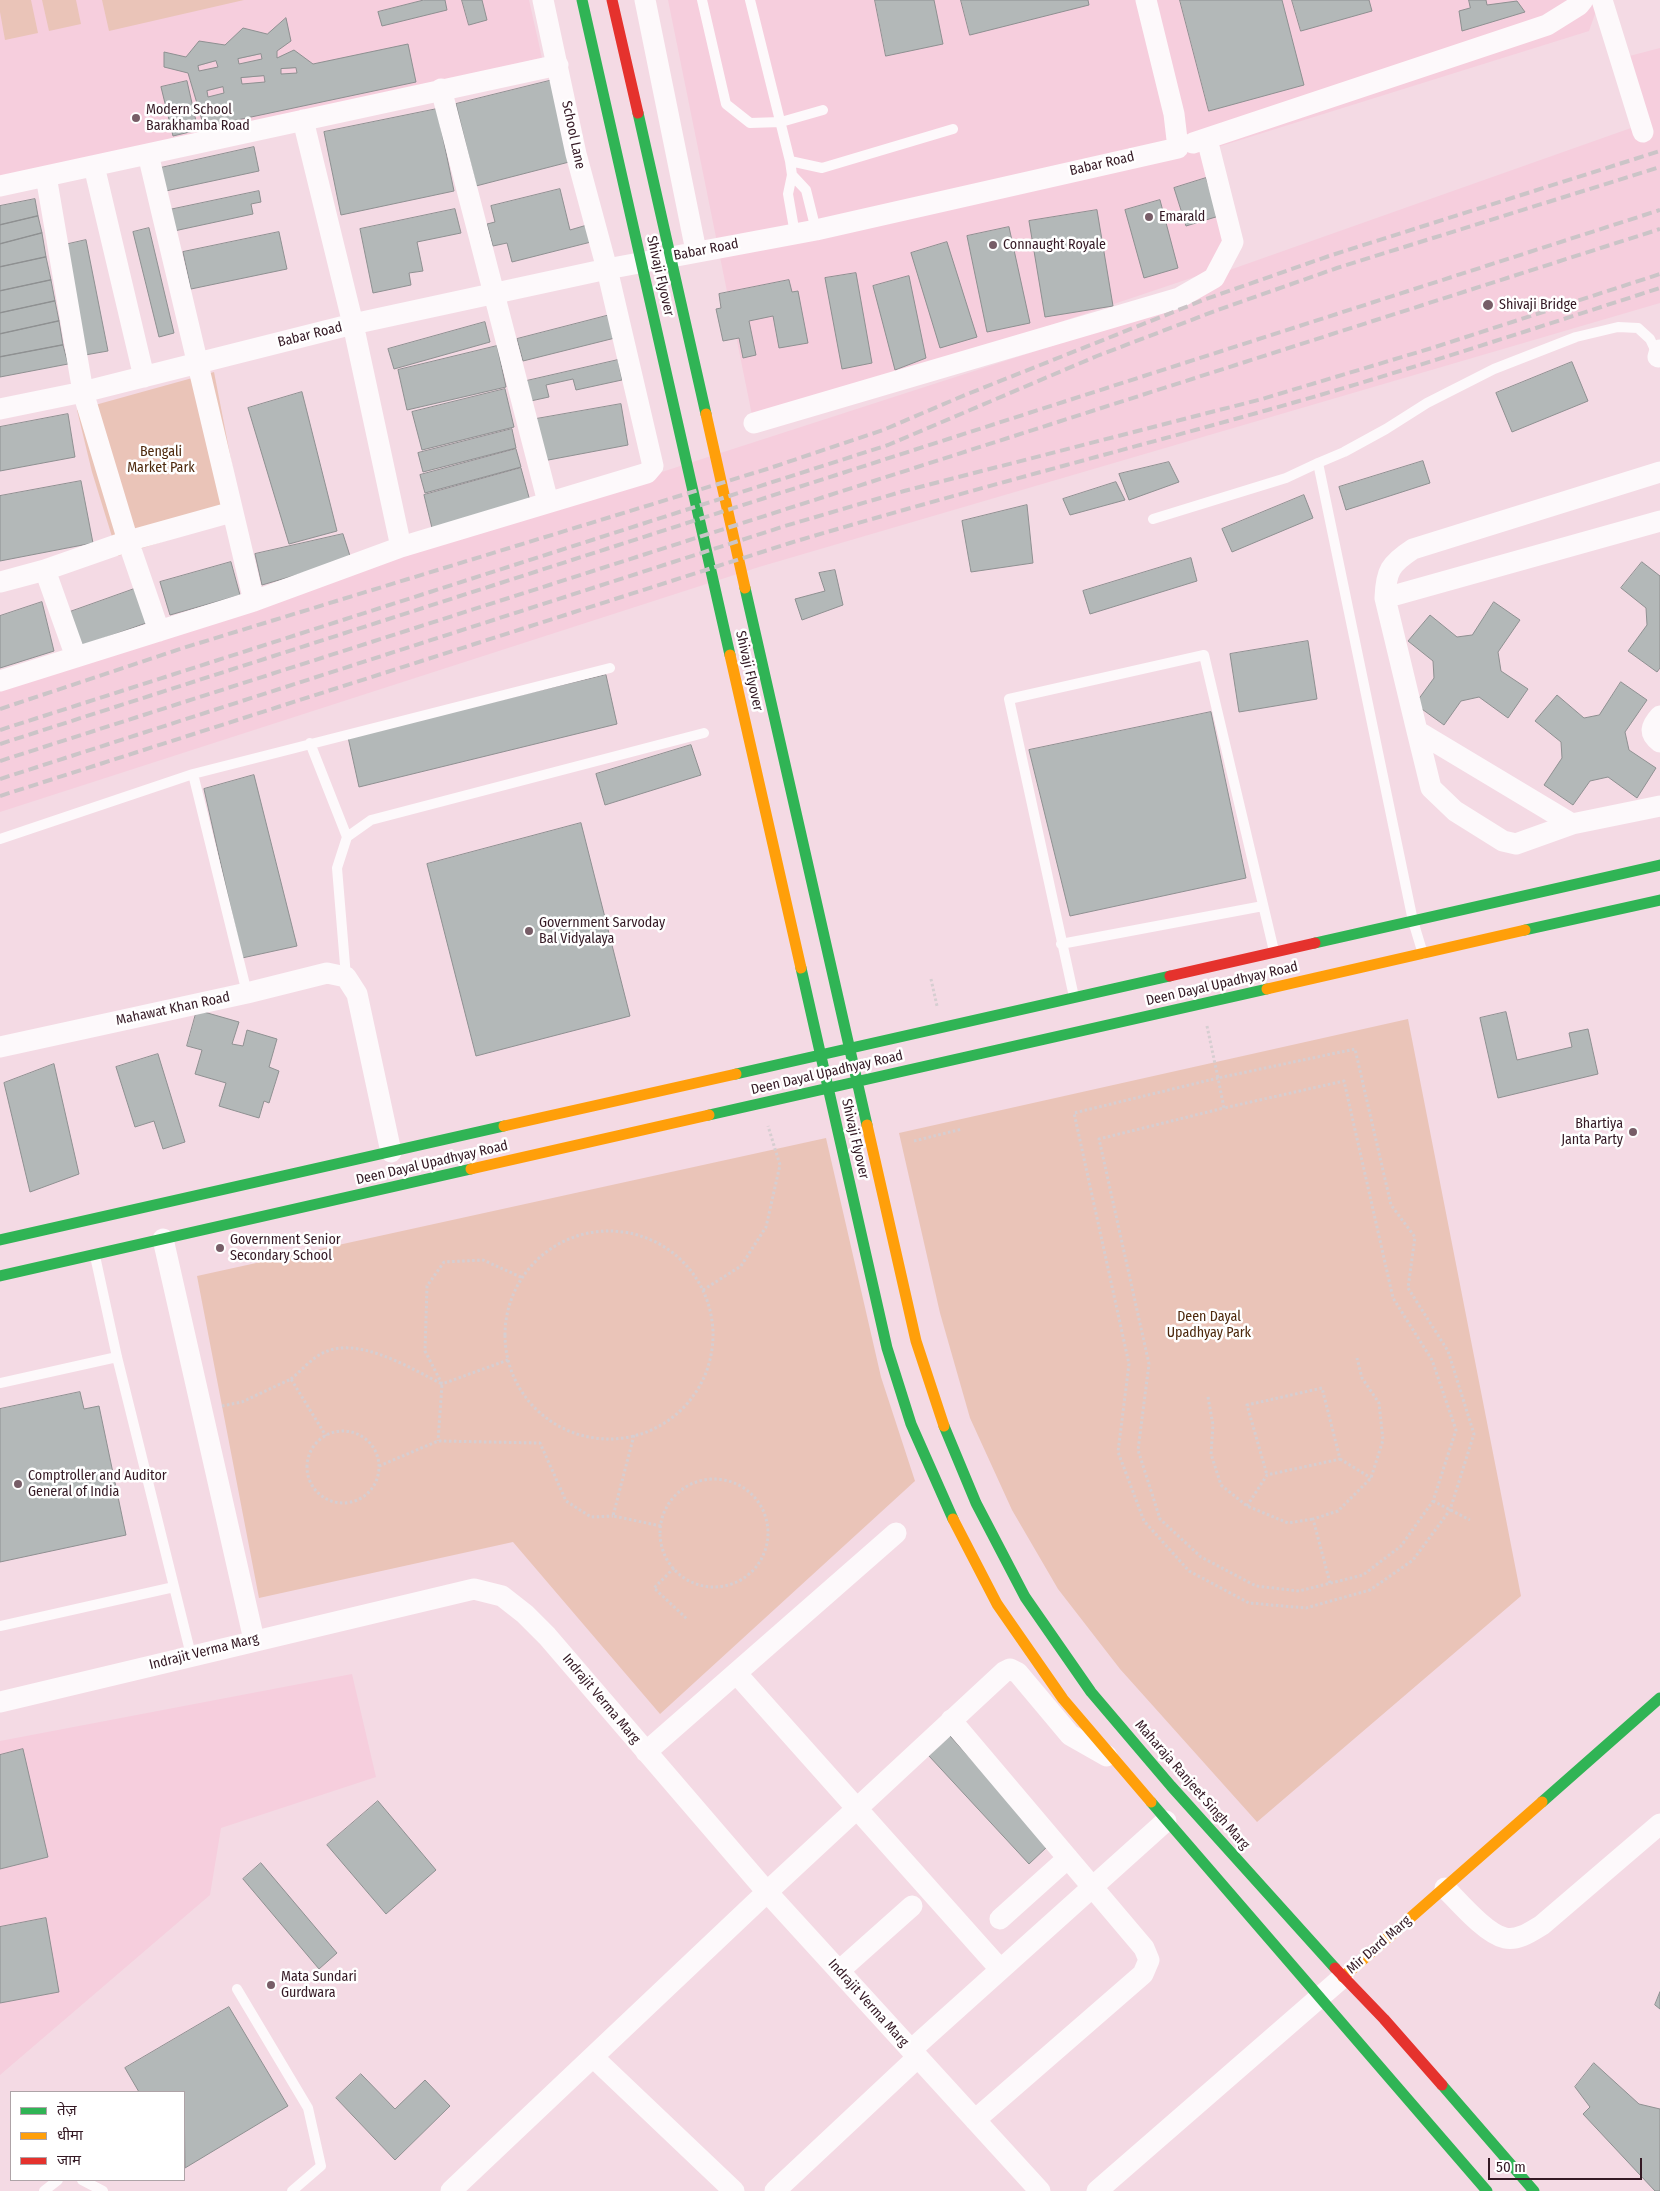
<!DOCTYPE html>
<meta charset="utf-8">
<style>
body{margin:0}
#map{position:relative;width:1660px;height:2191px;overflow:hidden;background:#f4dae4;font-family:"Fira Sans Condensed","Noto Sans Devanagari",sans-serif}
canvas{display:block}
.legend{position:absolute;left:10px;top:2091px;width:175px;height:90px;box-sizing:border-box;background:#fff;border:1px solid #aea3a7;margin:0;padding:6px 9px;list-style:none;font-size:15px;color:#341924}
.legend li{display:flex;align-items:center;gap:10px;height:25px}
.legend b{width:25px;border:1px solid #aea3a7}
.scale{position:absolute;left:1488px;top:2158px;width:154px;height:22px;box-sizing:border-box;border:2px solid #341924;border-top:0;padding-left:6px;font-size:15px;line-height:18px;white-space:nowrap;color:#341924;-webkit-text-stroke:4px #fff;paint-order:stroke}
</style>
<div id="map">
<canvas width="1660" height="2191"></canvas>
<ul class="legend">
<li><b style="height:6px;background:#30b455"></b>तेज़</li>
<li><b style="height:6px;background:#ff9f0a"></b>धीमा</li>
<li><b style="height:6px;background:#e5322d"></b>जाम</li>
</ul>
<div class="scale">50 m</div>
</div>
<script>
const c = document.querySelector('canvas').getContext('2d');
c.lineJoin = 'round';
function fillPath(path, color) { c.fillStyle = color; c.fill(path, 'evenodd'); }
function trace(path, color, width, dash) { c.strokeStyle = color; c.lineWidth = width; c.lineCap = dash ? 'butt' : 'round'; c.setLineDash(dash || []); c.stroke(path); }
function drawText(font, color, halo, rows, align = 'center') {
  c.font = font + ' "Fira Sans Condensed",sans-serif'; c.lineWidth = 5; c.setLineDash([]); c.textBaseline = 'middle'; c.strokeStyle = halo; c.fillStyle = color; for (const [text, x, y, turn = 0] of rows) {
    c.save(); c.translate(x, y); c.rotate((+turn || 0) * Math.PI / 180); c.textAlign = isNaN(turn) ? turn : align; if (halo) c.strokeText(text, 0, 0); c.fillText(text, 0, 0); c.restore();
  }
}
fillPath(new Path2D(`
 M0 0H529L542 58 0 179Z
 M668 0H1600L1589 31 1205 151 1228 241 1212 271 754 425Z
 M1660 48V303L759 567 0 812V686L1138 318 1139 302 1631 128 1614 60Z
 M352 1674 376 1777 221 1828 210 1895 0 2075V1741Z`), '#f6cedd');
fillPath(new Path2D(`
 M0 0H31L38 33 5 40 0 12Z
 M42 0H76L81 24 49 31Z
 M102 0H244L109 31Z
 M214 372 242 516 118 556 92 472 77 410Z
 M1408 1019 1521 1596 1257 1822 1120 1669 1058 1589 1012 1510 970 1418 940 1313 899 1133Z
 M826 1138 881 1377 915 1481 660 1714 513 1542 259 1598 197 1276Z`), '#eac4b8');
const building = new Path2D(`
 M424 0H445L447 10 382 26 378 12Z
 M462 0H482L487 20 469 25Z
 M875 0H934L943 44 886 56Z
 M961 0H1088L1089 5 970 35Z
 M1180 0H1282L1304 85 1209 111Z
 M1292 0H1369L1372 11 1301 31Z
 M1469 0H1486L1487 5 1517 1 1525 12 1462 31 1459 11 1470 8Z
 M286 18 291 41 277 51V58L294 50 313 64 408 44 416 82 204 127 188 73 164 67V52L186 57 199 41 225 45 243 28 267 34ZM261 54 262 59 239 64 238 59ZM216 61 218 67 199 71 198 66ZM296 68 297 73 281 74V69ZM264 76 265 82 242 84 241 78ZM223 87 224 93 208 97 207 91Z
 M553 80 573 161 476 186 456 104Z
 M187 81 198 130 173 136 161 87Z
 M437 109 454 191 341 215 324 132Z
 M254 147 259 171 161 192 156 169Z
 M1206 178 1219 216 1186 226 1174 188Z
 M560 189 570 230 587 225 591 242 512 262 507 243 493 246 487 224 495 222 491 206Z
 M259 191 261 202 251 204 253 214 174 231 169 210Z
 M35 199 38 216 0 225V206Z
 M1160 200 1178 268 1144 278 1125 210Z
 M455 209 461 233 417 242 423 271 409 273 411 285 373 293 360 229Z
 M1097 210 1113 306 1045 317 1029 221Z
 M38 216 42 233 0 244V225Z
 M1009 227 1030 323 987 332 967 236Z
 M149 228 174 333 159 337 133 232Z
 M279 232 287 269 191 289 183 252Z
 M42 233 46 257 0 267V244Z
 M86 240 108 351 85 355 64 245Z
 M947 242 977 337 940 348 911 253Z
 M46 257 51 280 0 291V267Z
 M856 273 872 363 842 369 825 278Z
 M909 276 926 358 895 370 873 286Z
 M51 280 55 301 0 313V291Z
 M789 280 792 292 798 291 808 343 779 348 773 316 749 321 756 355 743 358 739 338 723 341 716 309 721 308 719 294Z
 M55 301 59 321 0 334V313Z
 M610 315 615 338 523 361 517 339Z
 M59 321 63 345 0 357V334Z
 M485 322 490 342 394 369 388 349Z
 M63 345 68 364 0 377V357Z
 M497 346 506 387 407 410 398 370Z
 M618 360 622 380 576 390 573 379 546 385 549 397 526 402 522 382Z
 M1572 362 1588 401 1512 432 1496 393Z
 M505 389 514 427 422 450 412 412Z
 M302 392 337 531 289 544 248 408Z
 M621 404 628 445 543 461 536 419Z
 M68 414 75 457 0 471V427Z
 M512 429 516 448 423 472 418 453Z
 M516 449 521 467 425 493 420 475Z
 M1423 461 1430 483 1346 510 1339 487Z
 M1169 462 1179 482 1129 500 1119 474Z
 M521 468 530 501 432 528 424 495Z
 M81 481 93 543 0 561V496Z
 M1116 482 1125 500 1070 515 1063 499Z
 M1304 495 1313 518 1232 552 1222 529Z
 M1027 505 1033 563 971 572 962 521Z
 M343 534 351 559 262 585 255 554Z
 M1191 558 1197 581 1090 614 1083 591Z
 M231 562 240 595 170 615 160 582Z
 M1642 562 1660 576V668L1657 672 1628 651 1647 625 1646 608 1621 588Z
 M835 570 843 605 802 620 795 599 825 591 819 573Z
 M137 588 149 622 79 647 67 613Z
 M42 602 54 651 0 668V616Z
 M1494 602 1520 620 1498 652 1501 671 1528 689 1508 718 1479 697 1461 701 1444 725 1415 704 1434 678 1433 661 1408 641 1430 615 1457 637 1472 635Z
 M1308 641 1317 699 1239 712 1230 654Z
 M606 675 617 724 359 787 348 737Z
 M1621 682 1647 700 1625 732 1629 750 1656 768 1637 798 1608 777 1590 781 1573 805 1544 785 1562 758 1561 742 1535 721 1557 695 1584 718 1599 715Z
 M1211 712 1246 878 1070 916 1029 750Z
 M691 745 701 775 605 805 596 774Z
 M254 775 297 946 242 958 204 789Z
 M581 823 630 1016 476 1056 427 864Z
 M197 1010 239 1022 232 1044 243 1046 247 1030 277 1039 269 1067 279 1071 269 1103 264 1101 259 1118 219 1106 226 1083 195 1074 202 1050 187 1046Z
 M1506 1012 1517 1060 1572 1047 1569 1033 1588 1029 1598 1074 1498 1098 1480 1018Z
 M158 1054 185 1142 163 1149 154 1121 135 1127 116 1067Z
 M54 1064 79 1174 30 1192 4 1083Z
 M80 1392 84 1409 99 1406 126 1535 0 1562V1409Z
 M950 1736 1049 1845 1029 1864 929 1756Z
 M23 1749 48 1857 0 1869V1755Z
 M378 1801 436 1870 386 1914 327 1845Z
 M261 1863 337 1953 319 1969 243 1879Z
 M46 1918 59 1992 0 2003V1927Z
 M1660 1992V2009L1655 2005Z
 M229 2007 288 2106 185 2168 184 2092H139L125 2068Z
 M1594 2063 1639 2104 1660 2109V2191H1655L1583 2114 1590 2107 1575 2087Z
 M361 2074 395 2109 425 2080 450 2106 395 2160 336 2098Z`);
fillPath(building, '#b3b8b8');
trace(building, '#8e9091', 1);
trace(new Path2D(`
 M931 979 937 1006
 M1207 1026 1218 1078 1355 1049 1391 1205 1415 1237 1408 1288 1448 1351 1474 1434 1450 1510 1413 1560 1370 1590 1306 1608 1249 1603 1189 1571 1144 1521 1118 1452 1129 1364 1074 1113 1218 1078 1224 1108 1099 1139 1149 1364 1138 1450 1160 1519 1201 1557 1256 1586 1299 1591 1363 1575 1401 1546 1433 1501 1456 1430 1432 1360 1393 1298 1344 1081 1224 1108
 M914 1141 962 1129
 M505 1335a104 104 0 1 1 208 0a104 104 0 1 1-208 0Z
 M703 1290 741 1266 766 1227 780 1165 768 1126
 M508 1360 442 1384 425 1351 427 1286 444 1262 483 1260 523 1278
 M291 1379C301 1371 310 1360 321 1354 356 1334 410 1368 442 1384L438 1441
 M1208 1397 1213 1425 1211 1454 1221 1485 1247 1506 1288 1523 1313 1519
 M222 1406 242 1402 291 1379 326 1436
 M307 1467a36 36 0 1 1 72 0a36 36 0 1 1-72 0Z
 M634 1435 613 1516 661 1526
 M1340 1459 1371 1478
 M379 1466 438 1441 540 1443 566 1501 591 1517 613 1516
 M660 1533a54 54 0 1 1 108 0a54 54 0 1 1-108 0Z
 M1433 1501 1470 1520
 M1247 1506 1267 1475 1340 1459 1322 1388 1247 1405 1267 1475
 M674 1568 654 1588 687 1619
 M1330 1583 1313 1519 1338 1511 1371 1478 1383 1440 1379 1403 1362 1378 1357 1358`), '#d6ced1', 3, [2.5, 2.5]);
trace(new Path2D(`
 M702 0 726 104 750 123 781 122 823 110
 M750 0 790 161 792 175 788 194 795 234
 M790 161 822 168 953 129
 M792 175 806 190 816 230
 M1318 463 1413 921 1423 954
 M1153 519 1286 478 1318 463 1344 452 1386 429 1427 403 1494 369 1576 337 1618 327 1638 328 1650 339 1657 354
 M310 743 347 837
 M193 774 247 993
 M0 839 193 774 610 668
 M1061 944 1263 906
 M346 977 337 868 347 837 371 820 704 733
 M1074 997 1009 699 1204 655 1274 951
 M95 1256 117 1357 191 1655
 M0 1383 117 1357
 M0 1626 174 1587
 M237 1989 308 2108 321 2166 292 2191
 M82 2180 103 2191
 M44 2191 58 2180`), '#fdf9fb', 10);
trace(new Path2D(`
 M645 0 696 251
 M1602 0 1643 132
 M441 89 548 502
 M303 120 353 324 401 547
 M1193 143 1547 25 1579 5 1583 0
 M148 154 254 601
 M94 166 144 377
 M46 176 83 392 128 541 159 631
 M0 186 558 65
 M1658 357 1660 350
 M0 409 83 392 353 324 607 269 816 230 1178 148 1174 114 1146 0
 M754 423 1179 298 1214 278 1233 242 1207 139
 M1660 472 1413 549C1390 564 1386 571 1385 598L1417 731 1572 824 1660 806
 M45 570 128 541 232 512
 M0 582 45 570 76 657
 M1385 598 1660 521
 M0 681 254 601 401 547 647 473 653 466 607 269 576 154 543 0
 M1660 716C1651 726 1648 733 1660 742
 M1417 731 1431 788 1455 811 1503 841 1516 844 1572 824
 M0 1047 247 993 327 973 346 977 357 994 391 1152
 M163 1239 254 1640
 M736 1673 1000 1969
 M0 1702 474 1589 502 1596 525 1614 547 1636 767 1892 1040 2191
 M951 1720 1144 1948 1149 1960 1143 1974 975 2120
 M646 1752 896 1533
 M1445 1888C1459 1902 1486 1934 1505 1938 1518 1941 1532 1931 1542 1925L1660 1824
 M1000 1919 1068 1858
 M839 1971 912 1906
 M911 2050 1166 1821
 M593 2057 734 2191
 M451 2191 767 1892 1004 1672 1010 1669 1018 1673 1070 1735 1107 1756
 M775 2191 918 2057
 M1097 2191 1343 1977`), '#fdf9fb', 21);
trace(new Path2D(`
 M582 0 730 655
 M638 113 706 414
 M745 588 867 1125
 M1525 930 1660 900
 M1315 943 1660 865
 M801 968 887 1348 911 1424 953 1519
 M736 1074 1170 976
 M709 1115 1267 989
 M0 1240 504 1126
 M0 1276 471 1169
 M944 1426 976 1503 1025 1597 1091 1692 1171 1786 1335 1968
 M1151 1802 1487 2191
 M1542 1802 1660 1698
 M1442 2085 1534 2191`), '#30b455', 11);
trace(new Path2D(`
 M706 414 745 588
 M730 655 801 968
 M1267 989 1525 930
 M867 1125 916 1341 944 1426
 M504 1126 736 1074
 M471 1169 709 1115
 M953 1519 997 1604 1063 1699 1151 1802
 M1343 1977 1542 1802`), '#ff9f0a', 11);
trace(new Path2D(`
 M612 0 638 113
 M1170 976 1315 943
 M1335 1968 1384 2019 1442 2085`), '#e5322d', 11);
trace(new Path2D(`
 M0 709 183 648 767 469 883 430 965 395 1206 299 1329 256 1660 151
 M0 730 888 445 1097 356 1215 311 1337 268 1660 167
 M0 744 1660 210
 M0 761 1660 229
 M0 779 785 526 904 491 1262 399 1432 348 1660 274
 M0 796 790 543C947 496 1106 455 1264 411 1397 374 1529 330 1660 288`), '#cbc4c7', 4, [10, 5]);
for (const [x, y, r, color] of [
 [136,118,5,"#775d67"],
 [1149,217,5,"#775d67"],
 [993,245,5,"#775d67"],
 [1488,305,6,"#775d67"],
 [529,931,5,"#775d67"],
 [1633,1132,5,"#775d67"],
 [220,1248,5,"#775d67"],
 [18,1484,5,"#775d67"],
 [271,1985,5,"#775d67"]
]) { const dot = new Path2D(); dot.arc(x, y, r, 0, 2 * Math.PI); c.fillStyle = color; c.fill(dot); trace(dot, '#fff', 2); }
drawText('14px', '#341924', '#fff', [
 ["Modern School",146,110],
 ["Barakhamba Road",146,126],
 ["Emarald",1159,217],
 ["Connaught Royale",1003,245],
 ["Shivaji Bridge",1499,305],
 ["Government Sarvoday",539,923],
 ["Bal Vidyalaya",539,939],
 ["Bhartiya",1623,1124,"right"],
 ["Janta Party",1623,1140,"right"],
 ["Government Senior",230,1240],
 ["Secondary School",230,1256],
 ["Comptroller and Auditor",28,1476],
 ["General of India",28,1492],
 ["Mata Sundari",281,1977],
 ["Gurdwara",281,1993]
], 'left');
drawText('14px', '#341924', '#fff', [
 ["School Lane",573,135,78],
 ["Babar Road",1102,164,-13],
 ["Babar Road",706,250,-11],
 ["Shivaji Flyover",660,276,77],
 ["Babar Road",310,335,-14],
 ["Shivaji Flyover",749,671,77],
 ["Deen Dayal Upadhyay Road",1222,984,-13],
 ["Mahawat Khan Road",173,1009,-12],
 ["Deen Dayal Upadhyay Road",827,1073,-13],
 ["Shivaji Flyover",855,1139,77],
 ["Deen Dayal Upadhyay Road",432,1163,-13],
 ["Indrajit Verma Marg",204,1652,-14],
 ["Indrajit Verma Marg",601,1699,50],
 ["Maharaja Ranjeet Singh Marg",1192,1785,49],
 ["Mir Dard Marg",1379,1945,-41],
 ["Indrajit Verma Marg",868,2003,48]
]);
drawText('14px', '#4c270b', '#fff', [
 ["Bengali",161,452],
 ["Market Park",161,468],
 ["Deen Dayal",1209,1317],
 ["Upadhyay Park",1209,1333]
]);
</script>
